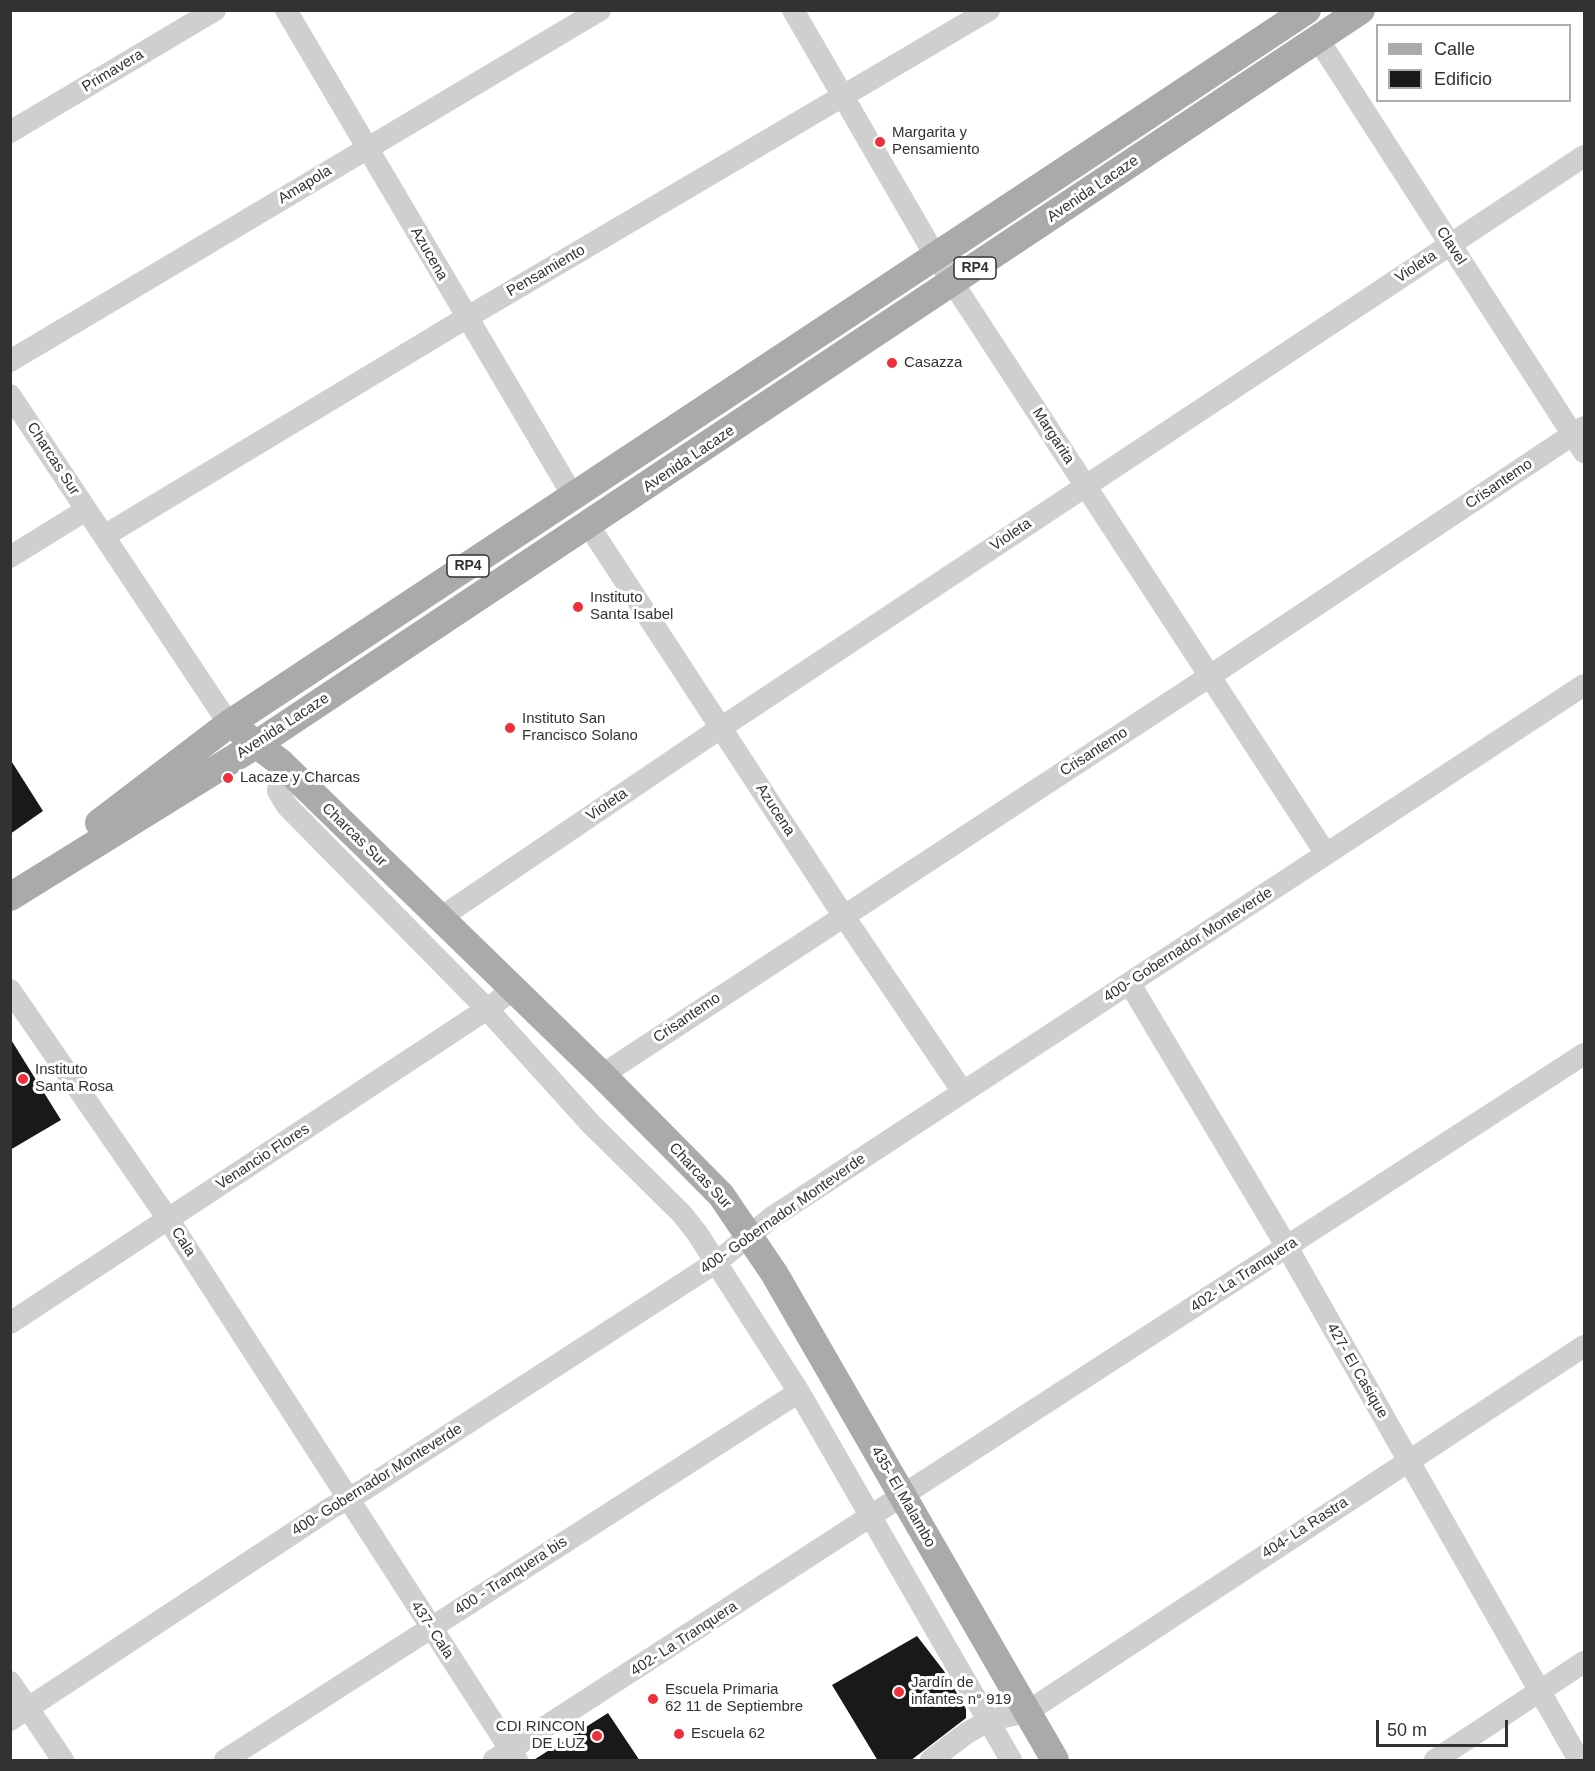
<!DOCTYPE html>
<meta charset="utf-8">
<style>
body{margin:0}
#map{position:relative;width:1595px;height:1771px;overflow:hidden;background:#fff;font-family:Helvetica,sans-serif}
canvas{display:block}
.frame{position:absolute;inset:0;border:12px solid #323232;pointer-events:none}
.legend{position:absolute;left:1376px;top:24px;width:195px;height:78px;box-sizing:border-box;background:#fff;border:2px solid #adadad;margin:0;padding:8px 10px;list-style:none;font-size:18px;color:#323232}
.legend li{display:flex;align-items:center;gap:12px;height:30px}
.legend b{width:30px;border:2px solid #adadad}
.scale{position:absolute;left:1376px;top:1720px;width:132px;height:27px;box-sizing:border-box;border:3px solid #323232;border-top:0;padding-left:8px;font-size:18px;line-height:21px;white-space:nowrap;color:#323232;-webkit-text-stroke:4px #fff;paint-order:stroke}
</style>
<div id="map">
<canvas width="1595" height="1771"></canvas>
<div class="frame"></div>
<ul class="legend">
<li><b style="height:8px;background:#aaa"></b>Calle</li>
<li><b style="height:16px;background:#191919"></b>Edificio</li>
</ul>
<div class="scale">50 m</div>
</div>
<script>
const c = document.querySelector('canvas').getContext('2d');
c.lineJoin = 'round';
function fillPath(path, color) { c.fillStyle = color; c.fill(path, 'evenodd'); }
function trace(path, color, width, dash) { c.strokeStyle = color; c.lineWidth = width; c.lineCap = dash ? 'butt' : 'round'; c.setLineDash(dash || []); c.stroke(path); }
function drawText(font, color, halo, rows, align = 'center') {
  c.font = font + ' Helvetica,sans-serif'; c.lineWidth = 6; c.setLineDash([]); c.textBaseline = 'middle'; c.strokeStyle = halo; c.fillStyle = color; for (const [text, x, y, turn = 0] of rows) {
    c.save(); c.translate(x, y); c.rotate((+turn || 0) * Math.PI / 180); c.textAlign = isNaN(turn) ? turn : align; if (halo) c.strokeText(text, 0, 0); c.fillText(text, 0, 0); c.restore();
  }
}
fillPath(new Path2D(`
 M10 759 43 811 10 834Z
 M10 1038 61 1120 10 1150Z
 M917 1636 944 1671 966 1709V1718L910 1761H878L832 1685Z
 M608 1713 640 1761H532Z`), '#191919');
trace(new Path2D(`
 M286 10 573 496
 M793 10 936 257 1326 854
 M1318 39 1584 452
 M10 132 215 10
 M10 361 600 10
 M10 395 229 724
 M589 526 843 915 963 1092
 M104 536 466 318 989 10
 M10 557 86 510
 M281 763 278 791 287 806 487 1009 591 1124 682 1214 697 1233 799 1392 1011 1760
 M440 918 722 727 1584 156
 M1130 984 1287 1247 1579 1760
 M10 990 168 1219 517 1760
 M602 1075 1210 676 1584 427
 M10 1323 487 1009 514 989
 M10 1682 63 1760
 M10 1720 331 1508 362 1491 718 1261 771 1218 1584 685
 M225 1760 799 1392
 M494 1760 1584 1054
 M931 1760 967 1733 990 1720 1027 1712 1584 1346
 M1435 1760 1584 1662`), '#cfcfcf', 22);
trace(new Path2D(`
 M243 734 281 763 602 1075 721 1195 774 1273 1055 1760
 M99 823 229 724 1307 10
 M10 897 257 744 1361 10`), '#aaa', 28);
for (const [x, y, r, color] of [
 [880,142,6,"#ef2f3b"],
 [892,363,6,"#ef2f3b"],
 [578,607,6,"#ef2f3b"],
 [510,728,6,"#ef2f3b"],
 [228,778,6,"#ef2f3b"],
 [23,1079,6,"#ef2f3b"],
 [899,1692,6,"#ef2f3b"],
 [653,1699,6,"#ef2f3b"],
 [679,1734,6,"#ef2f3b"],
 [597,1736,6,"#ef2f3b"]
]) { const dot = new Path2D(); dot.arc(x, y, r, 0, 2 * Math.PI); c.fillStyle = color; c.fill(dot); trace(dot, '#fff', 2); }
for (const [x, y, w] of [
 [975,268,42],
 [468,566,42]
]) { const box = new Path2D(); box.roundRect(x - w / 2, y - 11, w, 22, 4.5); c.fillStyle = '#fff'; c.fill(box); trace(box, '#323232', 1.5); }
drawText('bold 14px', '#323232', null, [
 ["RP4",975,268],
 ["RP4",468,566]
]);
drawText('15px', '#323232', '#fff', [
 ["Primavera",113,71,-31],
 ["Amapola",305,185,-31],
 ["Avenida Lacaze",1093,189,-34],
 ["Clavel",1451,246,57],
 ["Azucena",429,254,60],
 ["Violeta",1416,267,-33],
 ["Pensamiento",546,271,-30],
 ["Margarita",1053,436,57],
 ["Charcas Sur",53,459,57],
 ["Avenida Lacaze",689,459,-34],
 ["Crisantemo",1499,484,-34],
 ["Violeta",1011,535,-34],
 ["Avenida Lacaze",283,726,-33],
 ["Crisantemo",1094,752,-33],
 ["Violeta",607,805,-34],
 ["Azucena",775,810,57],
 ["Charcas Sur",354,835,44],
 ["400- Gobernador Monteverde",1188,945,-33],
 ["Crisantemo",687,1018,-34],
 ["Venancio Flores",263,1157,-33],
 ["Charcas Sur",700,1176,47],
 ["400- Gobernador Monteverde",783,1214,-35],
 ["Cala",183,1242,57],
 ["402- La Tranquera",1244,1275,-33],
 ["427- El Casique",1357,1371,60],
 ["400- Gobernador Monteverde",377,1480,-32],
 ["435- El Malambo",903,1497,60],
 ["404- La Rastra",1305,1528,-33],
 ["400 - Tranquera bis",511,1576,-33],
 ["437- Cala",432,1630,57],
 ["402- La Tranquera",684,1639,-33]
]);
drawText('15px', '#323232', '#fff', [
 ["Margarita y",892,133],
 ["Pensamiento",892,150],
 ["Casazza",904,363],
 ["Instituto",590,598],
 ["Santa Isabel",590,615],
 ["Instituto San",522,719],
 ["Francisco Solano",522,736],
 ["Lacaze y Charcas",240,778],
 ["Instituto",35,1070],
 ["Santa Rosa",35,1087],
 ["Jardín de",911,1683],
 ["infantes n° 919",911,1700],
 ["Escuela Primaria",665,1690],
 ["62 11 de Septiembre",665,1707],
 ["CDI RINCON",585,1727,"right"],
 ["DE LUZ",585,1744,"right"],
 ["Escuela 62",691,1734]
], 'left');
</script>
